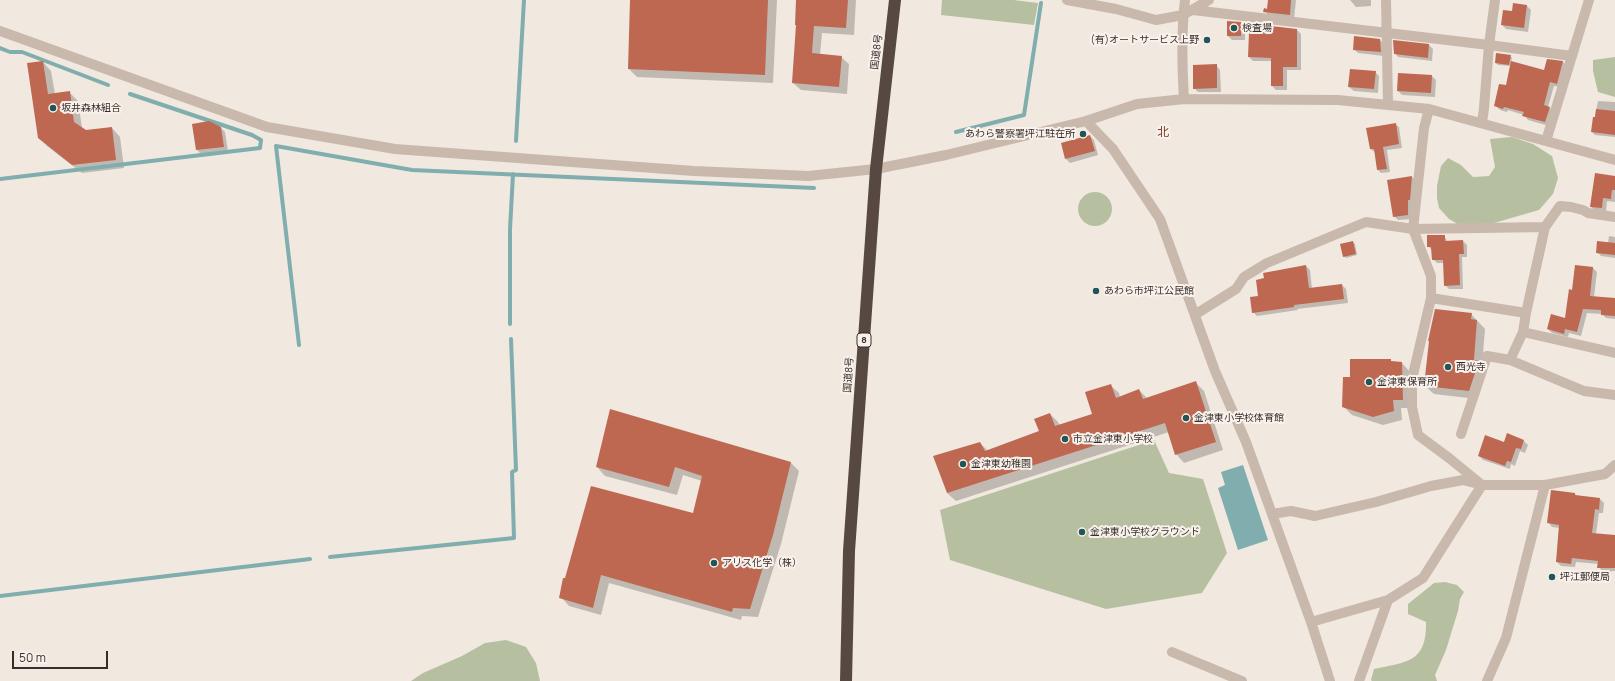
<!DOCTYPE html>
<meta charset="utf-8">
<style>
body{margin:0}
#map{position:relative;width:1615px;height:681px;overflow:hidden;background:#f1e8df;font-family:Manrope,sans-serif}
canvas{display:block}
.scale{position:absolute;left:12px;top:651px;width:96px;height:18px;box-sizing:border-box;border:2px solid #372e2a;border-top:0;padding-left:5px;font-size:12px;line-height:14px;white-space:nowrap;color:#372e2a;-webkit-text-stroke:3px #f9f2ec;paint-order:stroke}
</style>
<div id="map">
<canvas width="1615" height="681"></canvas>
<div class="scale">50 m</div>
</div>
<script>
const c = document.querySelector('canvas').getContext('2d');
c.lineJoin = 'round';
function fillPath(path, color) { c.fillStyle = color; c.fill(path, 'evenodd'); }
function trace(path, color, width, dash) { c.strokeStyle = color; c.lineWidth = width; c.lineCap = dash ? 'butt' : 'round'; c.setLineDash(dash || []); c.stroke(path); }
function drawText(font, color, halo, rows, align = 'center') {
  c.font = font + ' Manrope,"Noto Sans JP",sans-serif'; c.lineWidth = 4; c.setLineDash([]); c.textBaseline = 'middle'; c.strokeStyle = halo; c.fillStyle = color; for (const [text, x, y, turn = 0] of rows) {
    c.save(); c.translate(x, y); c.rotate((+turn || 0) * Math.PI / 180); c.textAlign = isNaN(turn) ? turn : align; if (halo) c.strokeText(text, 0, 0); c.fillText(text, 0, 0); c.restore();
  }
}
fillPath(new Path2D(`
 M942 0H1014L1038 3 1034 25 941 15Z
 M1615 57V97L1598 92 1593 71V60Z
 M1512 137 1533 144 1552 156 1558 178 1553 194 1539 210 1487 225 1461 226 1449 219 1439 208 1437 198V186L1441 166 1448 158 1461 165 1473 177 1489 176 1495 167 1490 139Z
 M1078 209a17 17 0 1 1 34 0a17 17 0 1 1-34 0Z
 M1154 440 1169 473 1203 479 1227 553 1202 593 1106 609 950 560 940 510Z
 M1445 582 1457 585 1464 592 1460 599 1458 611 1446 650 1435 675 1437 681H1372L1371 680 1374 669C1406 662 1427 663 1426 622L1408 614V604L1434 583Z
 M506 640 526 647 536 663 540 681H411L423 673 462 656 485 643Z`), '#b6c0a0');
fillPath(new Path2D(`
 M1243 465 1268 540 1238 550 1218 488 1225 485 1221 472Z`), '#80adad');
fillPath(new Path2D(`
 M631 0H777L773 83 637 77 629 69Z
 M797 0H856L854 35 822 33 820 55 841 57 849 64 847 94 801 90 793 83 797 26Z
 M1269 0H1296L1294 19 1269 16 1265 11 1267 10Z
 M1350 0H1371V6L1356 7Z
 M1514 4 1527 6 1531 10 1528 32 1506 29 1502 25 1513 12Z
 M1241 23 1245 27V40H1232L1228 36Z
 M1297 30 1301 34V70H1287V90H1276L1272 86V61H1253L1249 57Z
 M1380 40 1384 44V56L1358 53 1354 49Z
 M1394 41 1429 45 1433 49 1432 61 1398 57 1395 53Z
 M1510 56 1512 58 1511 62 1545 71 1548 60 1563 62 1567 66 1561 87 1554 86 1548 107 1553 111 1549 126 1528 120 1524 115 1508 110 1507 112 1500 110 1496 106 1507 86 1511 66 1498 65 1496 63Z
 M43 62 51 71 55 94 69 92 78 101 82 128 86 131 112 128 120 137 124 168 82 173 47 146 39 137Z
 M1216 65 1220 70 1221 92H1198L1194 88Z
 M1375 72 1379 76 1378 93 1354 91 1349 87Z
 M1432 76 1436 80 1435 97 1402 95 1398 91Z
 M1598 101 1615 102V137L1595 135 1592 132Z
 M1395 124 1399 127 1402 148 1387 150 1390 172 1381 173 1378 170 1375 152 1370 149Z
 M221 128 225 132 228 151 201 154 197 150Z
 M1090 136 1094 140 1098 155 1070 163 1066 159Z
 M1412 177 1415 180 1411 219 1398 220 1394 216Z
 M1615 177V202L1607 201 1606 212 1595 211 1591 206Z
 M1444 236 1448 242 1463 241 1467 245V257H1462L1463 289H1449L1445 285 1444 263H1437L1433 259 1432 250 1428 246Z
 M1609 236 1615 237V258L1601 256 1597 252 1608 243Z
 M1353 242 1355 244 1357 255 1346 258 1344 256Z
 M1306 266 1310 270 1312 289 1342 285 1346 289 1348 303 1297 309 1298 310 1257 316 1253 312 1259 296Z
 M1576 266 1593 268 1597 272 1594 297 1615 299V319L1606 318 1602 314 1587 313 1581 336 1569 333 1568 337 1552 333 1548 329 1566 320 1573 291Z
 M1471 314 1485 329 1482 366 1477 399 1434 394 1425 386 1430 342 1429 341Z
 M1390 360 1393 363H1402L1410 372 1411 408H1401L1402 420 1383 425 1352 415 1343 406 1351 378Z
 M1196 383 1204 391 1223 450 1184 463 1176 454 1169 432 956 501 947 493 980 443 988 451 1041 432 1050 414 1058 422 1060 426 1093 414 1110 385 1119 393 1120 397 1139 390 1147 398Z
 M1524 441 1528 445 1525 453 1520 451 1515 466 1511 464 1510 469 1483 460 1479 456 1504 443Z
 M791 463 799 471 781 544 758 617 742 616 741 620 609 583 601 615 569 606 561 597 694 514 702 481 683 475 677 495 605 476 597 467Z
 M1575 494 1577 496 1600 499 1604 503 1603 513H1599L1596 534 1615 536V571H1612L1611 572H1603L1599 567V564L1576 562 1575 567 1561 566 1557 562 1560 528 1552 527 1548 522Z`), '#0003');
trace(new Path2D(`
 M0 48 10 52H22L108 85
 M956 132 1024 115 1041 3
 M516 141 524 0
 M0 179 260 148 261 140 252 135 130 94
 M510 324V229L513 174
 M299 345 276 146 412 170 814 188
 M330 557 514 538 512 472 516 470 511 339
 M0 596 310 559`), '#80adad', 4);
fillPath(new Path2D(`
 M630 0H768L765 75 628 69Z
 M796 0H848L846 28 814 26 812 53 842 56 839 87 792 83 796 25H795Z
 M1268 0H1291L1290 15 1263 12 1264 8 1267 9Z
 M1513 3 1527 5 1524 28 1501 25 1503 10 1512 11Z
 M1227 21 1241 22V36H1227Z
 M1262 25 1297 29V67H1283V86H1271V58L1248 57 1249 33H1261Z
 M1354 36 1380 39 1381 52 1353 50Z
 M1393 40 1429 44 1428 58 1394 54Z
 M1496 53 1511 55 1509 65 1495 63Z
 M1547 59 1563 61 1557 84 1550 82 1544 105 1550 107 1545 122 1522 116 1524 112 1504 107 1503 109 1494 106 1499 84 1506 85 1511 61 1544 70Z
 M43 61 48 94 70 91 74 122 86 130 112 127 116 160 72 165 38 138 27 63Z
 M1217 64V88L1193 89V65Z
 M1350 69 1376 71 1374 89 1348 87Z
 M1398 73 1432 75 1431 93 1397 91Z
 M1596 109 1615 111V135L1591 132 1593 117H1595Z
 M209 121 221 127 224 147 196 150 192 124Z
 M1396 123 1399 144 1383 147 1387 169 1377 170 1374 149H1370L1366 128Z
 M1090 135 1095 151 1065 159 1061 143Z
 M1595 173 1615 176V190H1612L1611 199 1603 198 1602 208 1590 207Z
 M1412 176 1410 200H1408V215L1393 217 1387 180Z
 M1427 235H1445V241L1463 240 1464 254H1459L1460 285 1444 286 1443 260H1432L1431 247H1427Z
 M1353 241 1356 254 1343 257 1340 244Z
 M1597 241 1615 243V255L1596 253Z
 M1306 265 1309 288 1342 284 1344 299 1294 305V307L1252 313 1250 297 1258 296 1256 280 1264 278 1263 273Z
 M1575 265 1593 267 1590 296 1615 298V316L1601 315V310L1583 309 1577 332 1565 329 1564 334 1547 329 1551 314 1565 318 1569 289 1572 290Z
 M1435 309 1472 313 1471 319 1477 320 1474 360 1479 361 1469 391 1424 386 1429 341H1428Z
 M1350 359H1391V361L1402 362 1403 400H1393L1394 411 1373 417 1342 407 1343 377H1350Z
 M1196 381 1216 442 1175 455 1165 423 947 493 933 456 980 442 985 451 1039 431 1034 419 1050 413 1055 426 1092 414 1085 392 1111 384 1116 398 1139 389 1143 399Z
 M610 409 791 462 773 535 750 609 733 608 732 612 601 575 593 608 559 598 563 578H565L591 486 693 513 702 476 675 467 669 487 596 467Z
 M1507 433 1524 440 1521 449 1516 448 1511 462 1507 461 1505 466 1478 456 1485 435 1504 442Z
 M1551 490 1575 493V495L1600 498 1599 510 1595 509 1592 533 1615 535V568H1597L1598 561 1572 558 1571 564 1556 562 1559 525 1547 523Z`), '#be6751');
trace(new Path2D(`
 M1067 0 1116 9 1156 20 1183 15 1209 0
 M1386 0 1388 104
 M1193 10 1489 45 1572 56
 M0 31 267 127 395 149 694 171 808 176 876 169 946 155 1086 121 1137 104 1184 99 1338 100 1429 109 1615 160
 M1184 99C1182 66 1181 33 1185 0
 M1429 109 1424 128 1413 229 1431 276V298L1412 379V407L1418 435 1449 458 1482 485
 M1086 121 1113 149 1160 219 1215 371 1246 442 1311 622 1330 681
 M1482 123 1484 108 1489 45 1495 0
 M1546 141 1589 0
 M1431 298 1526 313 1523 332 1615 353
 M1526 313 1545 227
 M1196 314 1236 289 1244 277 1267 263 1366 222 1413 229 1545 227 1560 206 1571 207 1583 210 1588 213 1615 217
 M1510 360 1584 391 1615 395
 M1461 434 1487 356 1510 360 1523 332
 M1272 514 1291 511 1315 516 1376 502 1431 486 1463 480 1482 485H1545L1605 474 1615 465
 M1311 622 1388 600
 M1172 652 1242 681
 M1359 681 1388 600 1423 578 1482 485
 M1487 681 1506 638 1545 485`), '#c9b8ac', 10);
trace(new Path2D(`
 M846 681 849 551 876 169 895 0`), '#584842', 12);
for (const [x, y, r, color] of [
 [1234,28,4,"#225557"],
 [1207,40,4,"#225557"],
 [53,108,4,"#225557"],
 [1083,134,4,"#225557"],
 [1096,291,4,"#225557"],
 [1448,367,4,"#225557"],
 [1369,382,4,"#225557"],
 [1186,418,4,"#225557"],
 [1065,439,4,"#225557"],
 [963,464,4,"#225557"],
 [1082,532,4,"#225557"],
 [714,563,4,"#225557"],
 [1552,577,4,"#225557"]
]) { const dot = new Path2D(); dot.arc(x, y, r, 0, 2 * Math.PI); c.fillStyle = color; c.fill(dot); trace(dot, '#f9f2ec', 1.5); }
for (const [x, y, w] of [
 [864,340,14]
]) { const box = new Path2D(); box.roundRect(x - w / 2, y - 7, w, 14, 3); c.fillStyle = '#f9f2ec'; c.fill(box); trace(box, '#372e2a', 1); }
drawText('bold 9px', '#372e2a', null, [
 ["8",864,340]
]);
drawText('10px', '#372e2a', '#f9f2ec', [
 ["検査場",1242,28],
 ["(有)オートサービス上野",1199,40,"right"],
 ["坂井森林組合",61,108],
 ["あわら警察署坪江駐在所",1075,134,"right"],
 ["あわら市坪江公民館",1104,291],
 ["西光寺",1456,367],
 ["金津東保育所",1377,382],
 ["金津東小学校体育館",1194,418],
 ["市立金津東小学校",1073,439],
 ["金津東幼稚園",971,464],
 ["金津東小学校グラウンド",1090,532],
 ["アリス化学（株）",722,563],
 ["坪江郵便局",1560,577]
], 'left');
drawText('10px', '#372e2a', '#f9f2ec', [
 ["国道8号",877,52,-83],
 ["国道8号",849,375,-86]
]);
drawText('12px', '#813a29', '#f9f2ec', [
 ["北",1163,133]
]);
</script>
